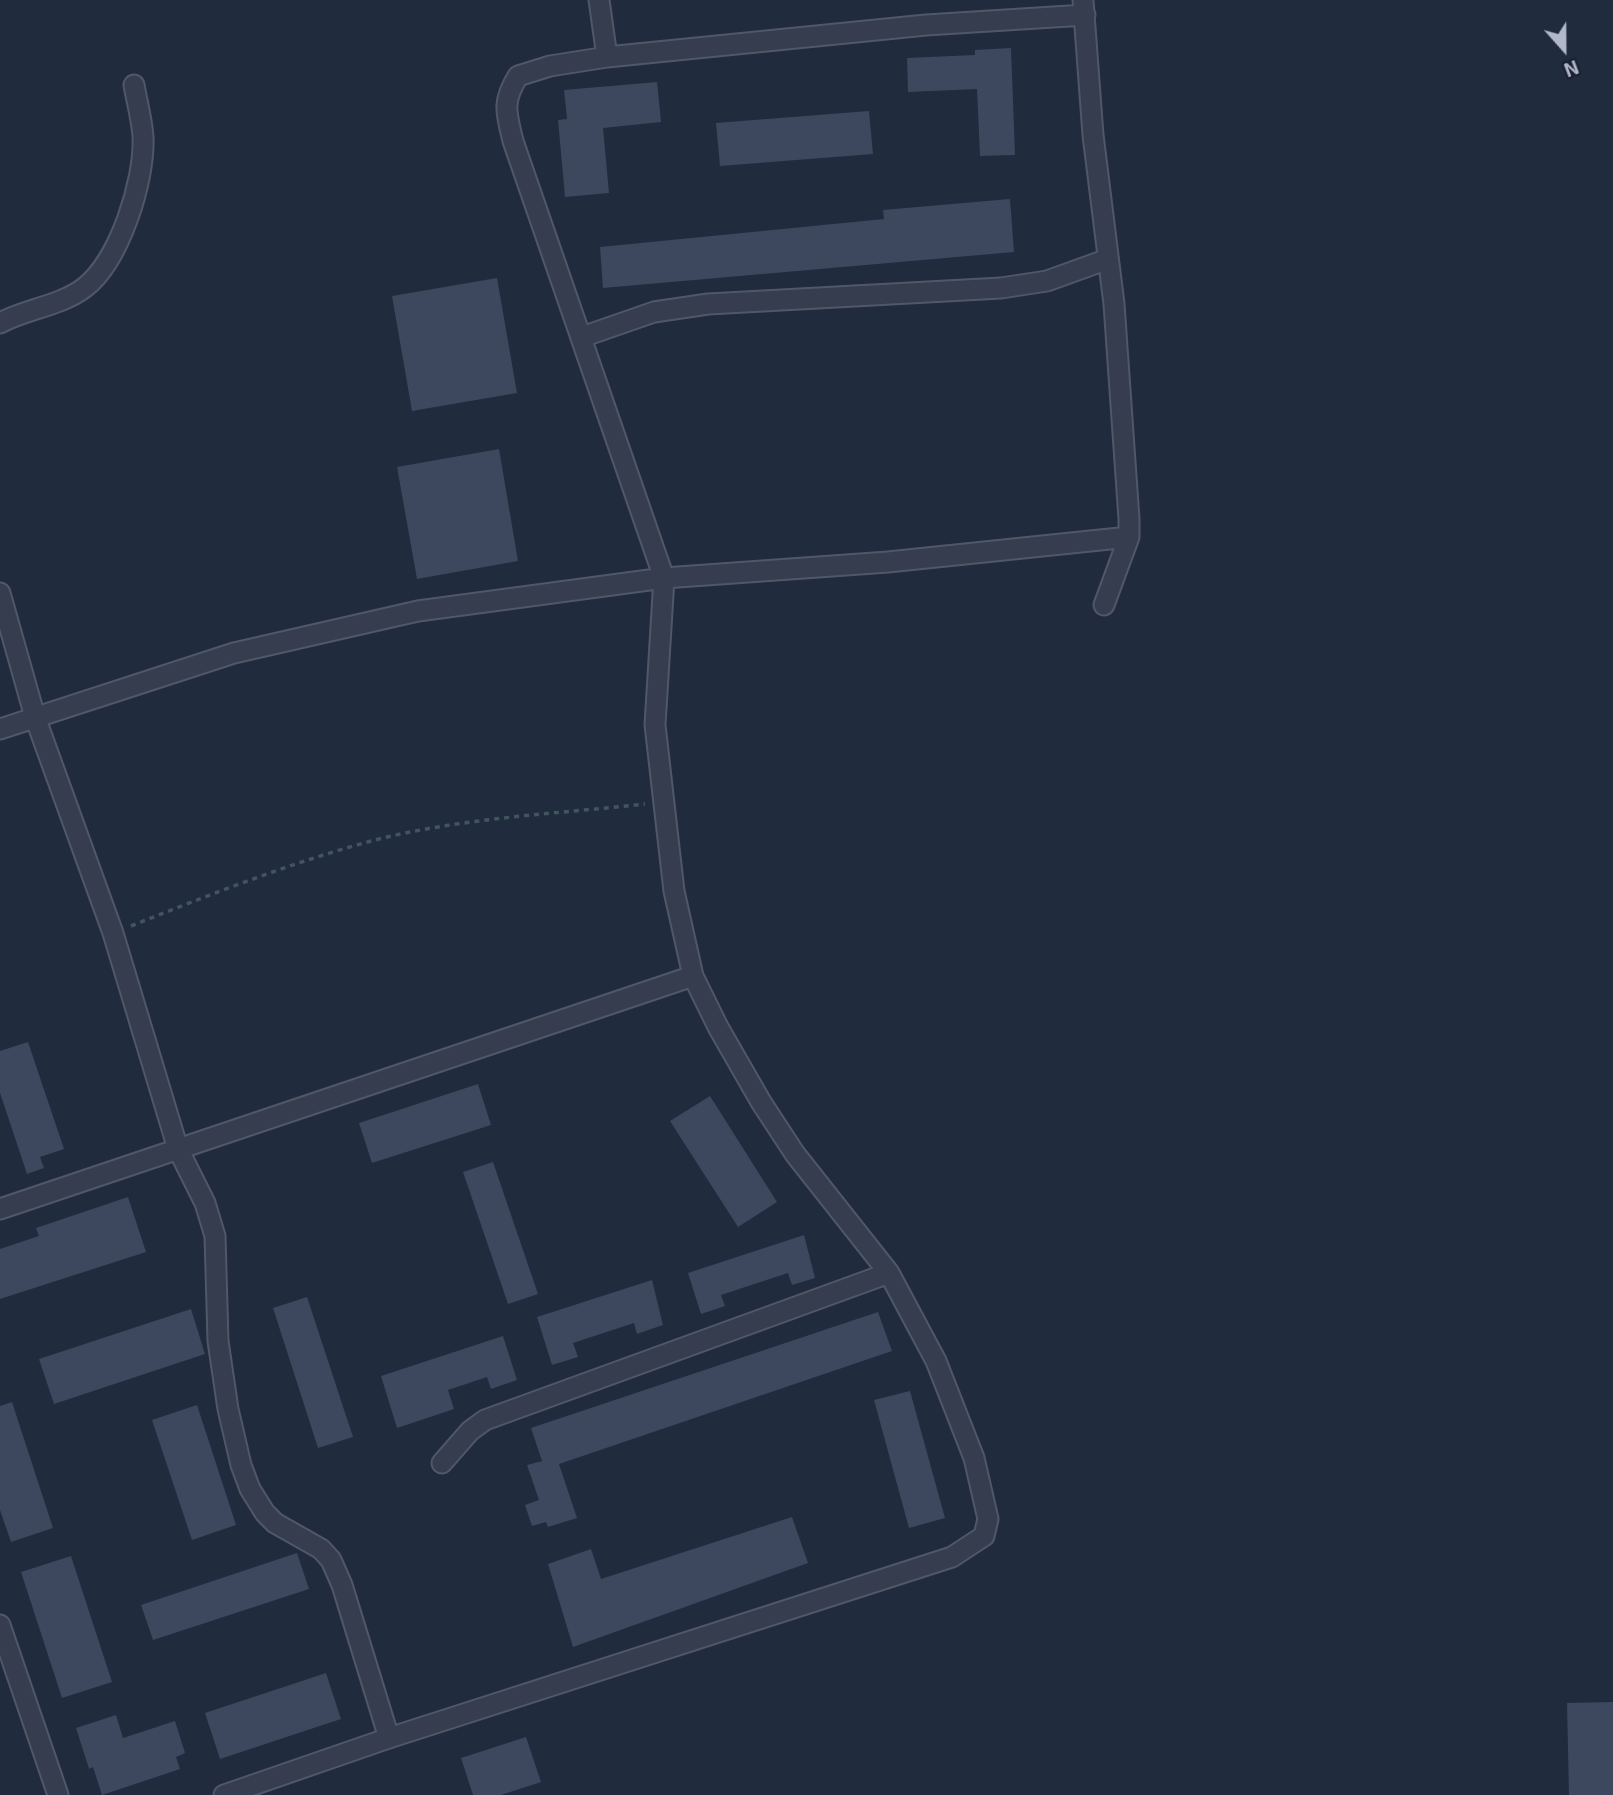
<!DOCTYPE html>
<style>
body{margin:0}
#map{position:relative;width:1613px;height:1795px;overflow:hidden;background:#212b3e;font-family:"Exo 2",sans-serif}
canvas{display:block}
.north{position:absolute;left:1529px;top:14px;width:70px;height:70px;-webkit-text-stroke:5px #1a2232;paint-order:stroke;rotate:159deg;font-size:19px;font-weight:700;line-height:28px;text-align:center;color:#b0b8c9}
.north::after{content:'';display:block;margin:auto;width:24px;height:32px;background:#b0b8c9;clip-path:polygon(50% 0,100% 100%,50% 72%,0 100%)}
</style>
<div id="map">
<canvas width="1613" height="1795"></canvas>
<div class="north">N</div>
</div>
<script>
const c = document.querySelector('canvas').getContext('2d');
c.lineJoin = 'round';
function fillPath(path, color) { c.fillStyle = color; c.fill(path, 'evenodd'); }
function trace(path, color, width, dash) { c.strokeStyle = color; c.lineWidth = width; c.lineCap = dash ? 'butt' : 'round'; c.setLineDash(dash || []); c.stroke(path); }
fillPath(new Path2D(`
 M1011 48 1015 155 980 156 977 89 908 92 907 58 975 55V50Z
 M657 82 661 122 603 128 609 193 565 197 558 120 567 119 564 90Z
 M869 111 873 154 720 166 716 123Z
 M1010 199 1014 252 603 288 600 247 884 219 883 210Z
 M497 278 517 393 412 411 392 296Z
 M499 449 518 561 417 579 397 467Z
 M28 1042 64 1149 40 1157 44 1168 27 1174 0 1093V1051Z
 M478 1084 491 1125 372 1163 359 1123Z
 M710 1096 777 1202 738 1227 670 1121Z
 M493 1162 538 1294 508 1304 463 1172Z
 M128 1197 146 1252 0 1299V1249L39 1236 36 1228Z
 M804 1235 815 1278 792 1285 788 1273 721 1295 725 1306 701 1314 688 1273Z
 M652 1280 663 1325 637 1334 634 1323 573 1343 578 1357 552 1365 537 1317Z
 M307 1297 353 1437 318 1448 273 1308Z
 M191 1309 205 1354 54 1404 39 1359Z
 M878 1312 892 1351 559 1464 577 1518 548 1527 546 1522 532 1526 525 1505 539 1500 527 1465 542 1461 531 1428Z
 M503 1336 517 1380 491 1389 487 1377 448 1390 454 1409 397 1428 381 1376Z
 M910 1391 945 1518 909 1528 874 1400Z
 M12 1402 53 1528 11 1542 0 1510V1406Z
 M197 1405 236 1525 192 1540 152 1420Z
 M792 1517 808 1563 573 1647 548 1564 591 1549 601 1579Z
 M297 1553 309 1589 153 1640 141 1605Z
 M71 1556 112 1682 62 1698 21 1572Z
 M326 1673 341 1719 220 1759 205 1713Z
 M1613 1702V1795H1569L1567 1703Z
 M116 1715 123 1738 175 1721 185 1753 176 1757 180 1769 102 1795 93 1767 89 1769 76 1728Z
 M526 1737 541 1782 501 1795H473L461 1758Z`), '#3d475e');
const street = new Path2D(`
 M599 0 607 57
 M1083 0 1093 135 1114 304 1129 519V537L1104 605
 M0 323C26 309 60 306 84 288 119 262 145 181 143 137 142 120 137 102 134 85
 M582 337 654 312 708 304 1001 288 1047 281 1108 259
 M0 593 35 717 113 933 178 1149 205 1203 215 1236 218 1341 228 1409 241 1465 250 1489 265 1513 275 1523 321 1549 331 1560 342 1585 389 1738
 M0 729 234 653 418 611 664 578 888 562 1129 537
 M0 1209 693 976
 M442 1463 470 1431 485 1420 889 1273
 M0 1625 58 1795
 M224 1795 389 1738 952 1557 984 1536 988 1519 974 1458 936 1361 889 1273 795 1154 761 1102 718 1027 693 976 674 891 655 725 664 578 513 141C506 112 502 102 518 76L550 66 607 57 926 25 1085 15`);
trace(street, '#505868', 23);
trace(new Path2D(`
 M131 926C209 895 290 863 371 841 459 818 554 814 645 804`), '#41565c', 3.5, [5, 5]);
trace(street, '#353d4e', 19);
</script>
